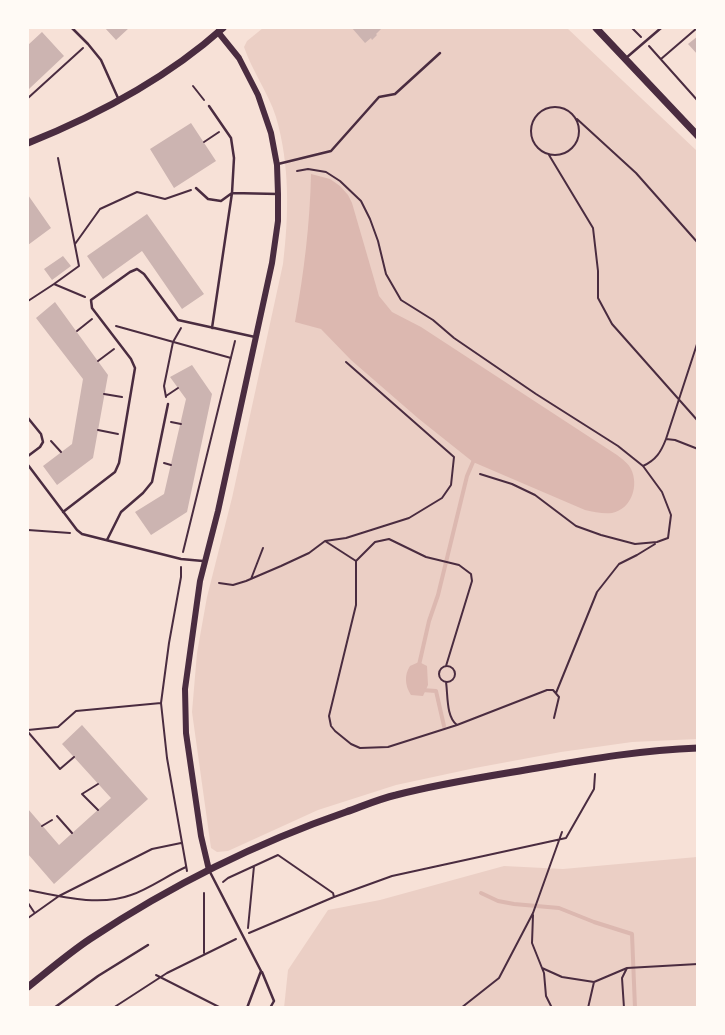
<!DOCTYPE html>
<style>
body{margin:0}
#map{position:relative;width:725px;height:1035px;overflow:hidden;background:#f7e1d7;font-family:"Fira Sans Condensed",sans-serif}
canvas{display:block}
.frame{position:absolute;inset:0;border:29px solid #fffaf5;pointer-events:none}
</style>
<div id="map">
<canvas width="725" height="1035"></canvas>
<div class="frame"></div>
</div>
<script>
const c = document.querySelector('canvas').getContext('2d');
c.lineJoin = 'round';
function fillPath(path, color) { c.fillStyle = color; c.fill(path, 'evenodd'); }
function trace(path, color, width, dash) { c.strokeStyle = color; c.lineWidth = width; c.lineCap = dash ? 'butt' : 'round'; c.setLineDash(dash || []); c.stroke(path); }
fillPath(new Path2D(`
 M263 28H567L697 151V739L632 742 561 752 475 768 396 785 318 810 228 851 217 852 211 848 192 712 197 653 207 597 232 498 283 264C289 215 290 165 276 117 268 92 252 71 244 47L247 41Z
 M697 857V1007L284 1008 288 970 328 910 380 900 504 866 563 869Z`), '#ebcfc5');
fillPath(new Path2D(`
 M311 174 330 179 340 186 348 195 352 203 379 296 392 312 421 327 617 455C622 459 628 463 631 469 639 485 632 509 612 513 603 514 594 512 585 510L473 462 419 419 351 360 321 329 295 322C304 273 310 223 311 174Z
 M419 662 427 666 428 685 423 696 411 695C405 686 404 675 410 666Z`), '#dcb8b0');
trace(new Path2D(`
 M419 665 429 621 438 595 467 476 473 462
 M422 690 436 691 444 726
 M481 893 498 901 514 904 559 908 594 922 632 934 635 1008`), '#dcb8b0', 4);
fillPath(new Path2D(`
 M105 28H129L116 40Z
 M352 28H380L381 29 376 34 377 35 372 40 371 38 365 43Z
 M42 32 64 56 29 89 28 45Z
 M698 36V55L688 44Z
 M191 123 216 161 174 188 150 149Z
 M28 195 51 228 28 245Z
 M147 214 204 294 182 309 142 251 103 279 87 256Z
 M63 256 71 266 52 280 44 269Z
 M55 302 108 375 93 458 57 485 43 466 72 444 83 379 36 318Z
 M192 365 212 394 187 512 151 535 135 512 164 494 186 399 170 377Z
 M82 725 148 799 54 884 28 854V809L59 845 111 798 62 744Z`), '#ccb4b1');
trace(new Path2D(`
 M632 28 641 37
 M28 44V45
 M649 46 698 101
 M661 59 697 28
 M193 86 204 100
 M28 98 83 48
 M531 131a24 24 0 1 1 48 0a24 24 0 1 1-48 0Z
 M577 119 636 173 698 243
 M204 142 219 132
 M549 155 593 228 598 271V298L612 324 698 421
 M297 171 308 169 326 172 340 181 361 201 370 219 378 241 386 274 401 300 433 320 454 338 536 394 618 446 643 466 662 492 671 515 668 538 657 542 635 544 601 535 576 526 535 495 512 484 480 474
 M75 244 100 209 137 192 165 199 191 190
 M54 284 79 266 58 158
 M28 301 54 284 85 297
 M116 326 231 358
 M77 331 92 319
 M98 361 114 349
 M104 394 122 397
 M166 396 178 388
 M166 397 164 386 173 342 181 328
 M171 422 181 424
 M98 430 118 434
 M666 439 698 341
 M51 441 61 452
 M164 463 171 465
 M643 466C656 460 661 452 666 439L675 440 698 449
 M28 530 70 533
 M325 541 356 561
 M183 552 235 341
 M181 567V577L169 643 161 703 167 758 187 871
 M251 579 263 548
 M219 583 233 585 246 581 281 566 309 553 325 541 346 538 409 518 442 498 451 485 454 457 346 362
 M446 666 472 581 471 574 459 565 426 557 389 539 375 542 356 561V605L329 716 331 726 335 731 351 744 360 748 388 747 457 725
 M439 674a8 8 0 1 1 16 0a8 8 0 1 1-16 0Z
 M446 682C448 695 446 717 457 725L547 690H553L559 697 554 718
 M556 693 597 592 619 564 637 555 655 544
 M28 730 58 727 76 711 161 703
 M28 732 60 769 74 757
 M98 810 82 794 98 784
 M57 816 72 833
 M42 826 52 820
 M223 882 228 878 278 855 333 893 334 897
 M28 890C59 896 99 907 131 895 149 889 168 875 186 867
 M204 893V953
 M28 903 34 912
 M533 915 532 943 544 973 546 996 552 1008
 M28 918 59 896 152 849 181 843
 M248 928 254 866
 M249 933 334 897 392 876 566 838 594 789 595 774
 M542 968 562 977 594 982 627 968 698 964
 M156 975 221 1008
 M113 1008 167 973 236 939
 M461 1008 499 978 533 913 562 832
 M588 1008 594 982
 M624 1008 622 978 627 968`), '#4a2c40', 2);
trace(new Path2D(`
 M72 28 88 44 101 60 118 98
 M626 58 661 28
 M209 106 231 138 234 158 232 193 212 328
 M278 164 331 151 379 97 395 94 440 53
 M196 188 208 199 221 201 232 193 278 194
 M28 418 41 434 43 442 40 447 28 456
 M28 465 77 530 82 534 181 559 203 561
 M63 512 115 472 119 463 135 368 131 359 92 308 91 300 130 272 137 269 144 274 178 320 255 337
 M107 540 121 512 143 493 152 482 168 404
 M210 872 261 971 247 1008
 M262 972 274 1001 270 1008
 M54 1008 98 976 148 945`), '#4a2c40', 2.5);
trace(new Path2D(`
 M209 870 201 836 186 733 185 689 200 581 218 511 272 263 278 221V194L277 165 271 133 258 95 239 58 218 32`), '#4a2c40', 6);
trace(new Path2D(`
 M596 28 698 136
 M28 143C98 115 167 78 223 28
 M28 987C48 971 69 953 90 939 170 886 256 843 346 812 363 806 379 799 396 795 442 783 490 776 537 768 590 759 643 750 698 748`), '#4a2c40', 7);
</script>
